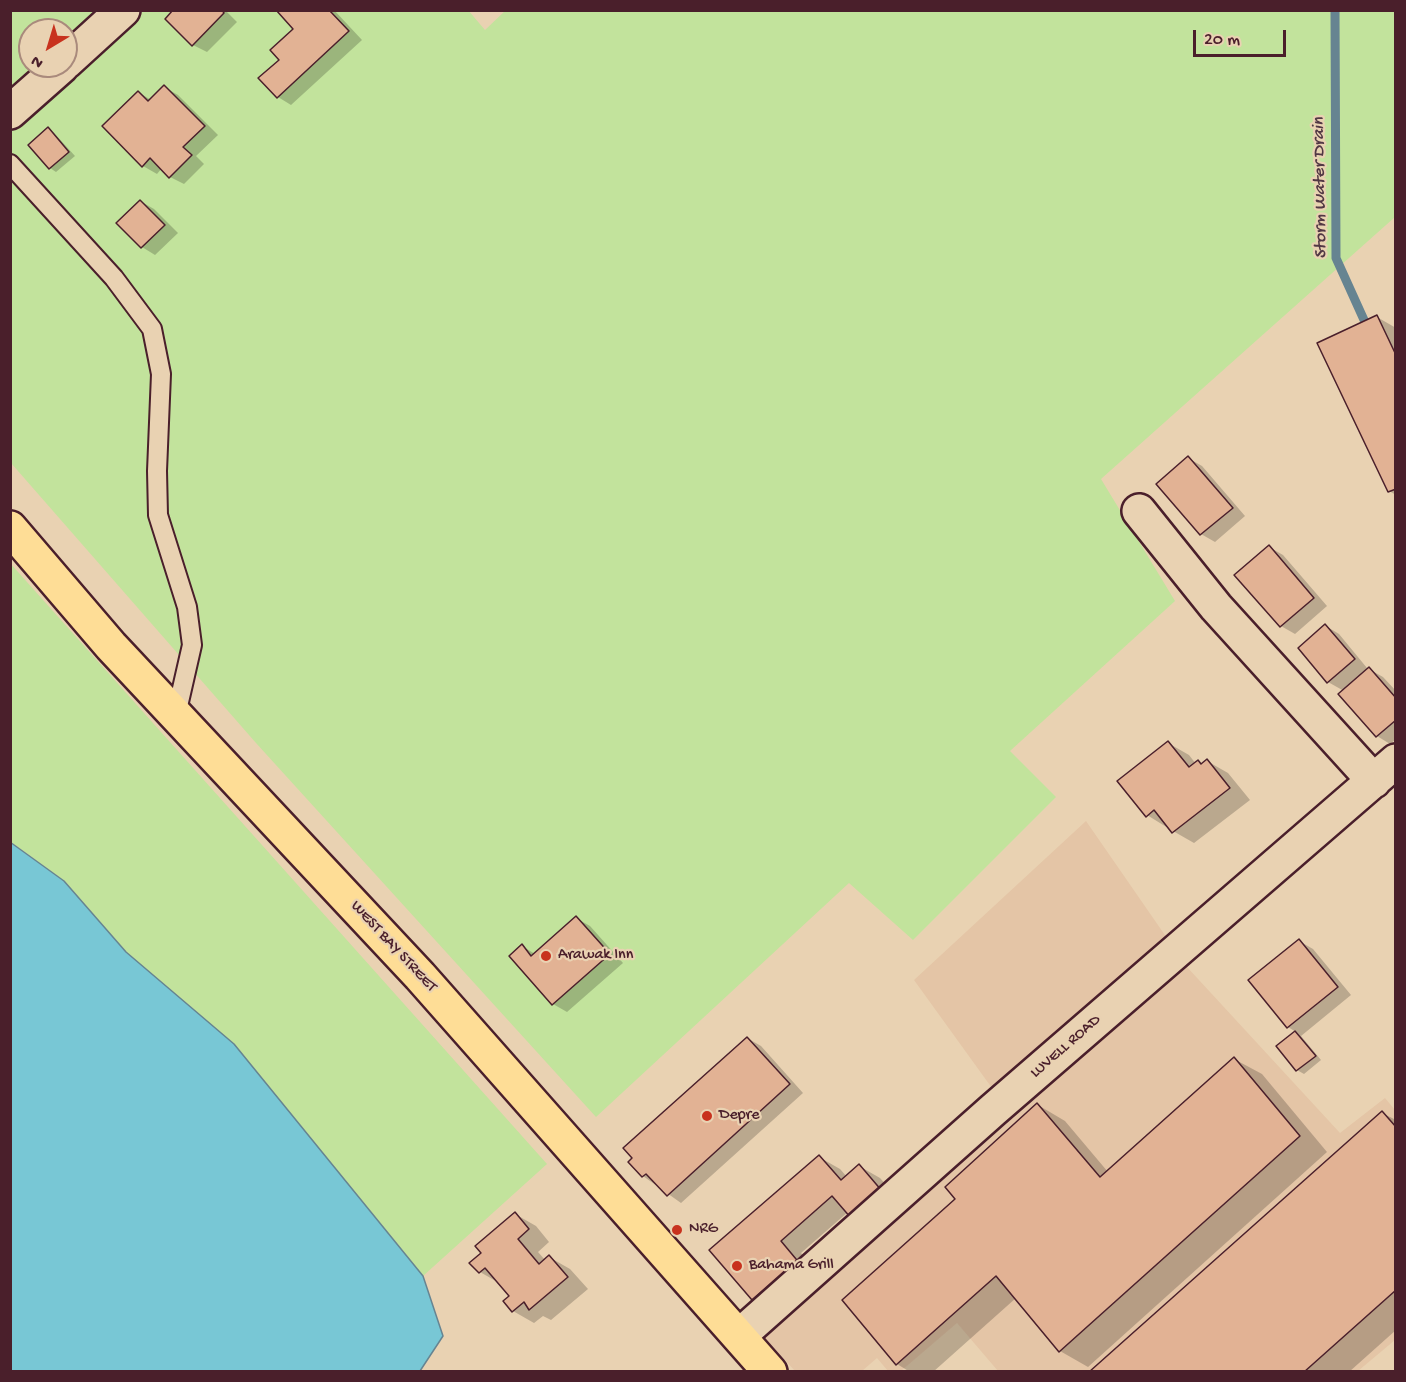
<!DOCTYPE html>
<style>
body{margin:0}
#map{position:relative;width:1406px;height:1382px;overflow:hidden;background:#e9d2b2;font-family:"Gochi Hand",sans-serif}
canvas{display:block}
.frame{position:absolute;inset:0;border:12px solid #4a1f2b;pointer-events:none}
.north{position:absolute;left:18px;top:18px;width:60px;height:60px;box-sizing:border-box;background:#e9d2b2;border:2px solid #a98a7c;border-radius:50%;rotate:218deg;font-size:16px;font-weight:700;line-height:24px;text-align:center;color:#4a1f2b}
.north::after{content:'';display:block;margin:auto;width:21px;height:27px;background:#c8321e;clip-path:polygon(50% 0,100% 100%,50% 72%,0 100%)}
.scale{position:absolute;left:1193px;top:30px;width:93px;height:27px;box-sizing:border-box;border:3px solid #4a1f2b;border-top:0;padding-left:8px;font-size:18px;line-height:21px;white-space:nowrap;color:#4a1f2b;-webkit-text-stroke:4px #e9d2b2;paint-order:stroke}
</style>
<div id="map">
<canvas width="1406" height="1382"></canvas>
<div class="frame"></div>
<div class="north">N</div>
<div class="scale">20 m</div>
</div>
<script>
const c = document.querySelector('canvas').getContext('2d');
c.lineJoin = 'round';
function fillPath(path, color) { c.fillStyle = color; c.fill(path, 'evenodd'); }
function trace(path, color, width, dash) { c.strokeStyle = color; c.lineWidth = width; c.lineCap = dash ? 'butt' : 'round'; c.setLineDash(dash || []); c.stroke(path); }
function drawText(font, color, halo, rows, align = 'center') {
  c.font = font + ' "Gochi Hand",sans-serif'; c.lineWidth = 4.5; c.setLineDash([]); c.textBaseline = 'middle'; c.strokeStyle = halo; c.fillStyle = color; for (const [text, x, y, turn = 0] of rows) {
    c.save(); c.translate(x, y); c.rotate((+turn || 0) * Math.PI / 180); c.textAlign = isNaN(turn) ? turn : align; if (halo) c.strokeText(text, 0, 0); c.fillText(text, 0, 0); c.restore();
  }
}
fillPath(new Path2D(`
 M1086 821 1187 967 1340 1133 1385 1098 1395 1110V1340L1358 1371H998L957 1323 901 1371H888L877 1358 862 1371H795L764 1337 1010 1113 914 980Z`), '#e4c5a6');
fillPath(new Path2D(`
 M468 10 485 30 506 10 1395 11V217L1101 479 1175 601 1010 751 1056 797 913 940 849 883 596 1117 256 743 11 463 10 11ZM30 30H66V66H30Z
 M10 563 547 1164 423 1276 341 1176 126 952 64 881 11 842Z`), '#c2e39c');
const water = new Path2D(`
 M10 842 64 881 126 952 234 1044 423 1276 443 1336 420 1371H11Z`);
fillPath(water, '#78c7d5');
trace(water, '#668491', 1.5);
fillPath(new Path2D(`
 M175 10H225L237 22 207 52 193 45 167 19Z
 M278 10H334L362 40 291 105 278 97 281 60 295 29Z
 M164 87 178 95 218 135 196 156 204 164 184 184 170 177 162 168 157 174 143 166 138 92 151 100Z
 M48 129 54 133 75 156 56 172 50 168Z
 M140 201 154 209 178 233 155 255 142 247Z
 M1377 317 1396 328V495L1389 491Z
 M1188 458 1202 466 1245 516 1215 542 1201 534 1158 484Z
 M1269 547 1283 555 1327 606 1295 634 1281 626Z
 M1326 626 1339 634 1367 668 1383 677 1396 691V739L1390 744 1377 736 1344 691 1328 682 1300 648Z
 M1168 743 1189 755 1196 764 1198 762 1203 765 1207 761 1228 773 1250 800 1194 843 1173 831 1169 826 1168 828 1147 815Z
 M576 918 590 926 623 963 567 1012 553 1004 522 946 535 954Z
 M1299 941 1313 949 1351 995 1301 1036 1321 1060 1304 1074 1297 1070 1278 1047 1296 1032 1288 1027 1250 980Z
 M747 1038 761 1046 803 1093 681 1203 643 1176Z
 M1234 1059 1262 1074 1327 1152 1088 1367 1060 1351 1016 1298 933 1372H910L897 1364 957 1199 1038 1105 1065 1121 1108 1172Z
 M1382 1113 1396 1120V1330L1349 1372H1091Z
 M819 1157 840 1169 847 1177 859 1166 880 1178 902 1203 848 1212 801 1253 821 1277 774 1310 753 1298Z
 M515 1214 536 1226 549 1242 538 1252 545 1260 549 1257 570 1269 588 1289 551 1320 543 1316 534 1323 513 1311 512 1296 501 1284 480 1272 483 1253Z`), '#0003');
trace(new Path2D(`
 M1335 10 1336 258 1369 331`), '#668491', 9);
const building = new Path2D(`
 M173 10H222L224 13 192 46 165 19Z
 M276 10H329L349 31 277 98 258 78 279 60 270 50 293 29Z
 M164 85 205 126 183 147 192 155 169 178 150 158 142 167 102 126 138 91 148 101Z
 M48 127 69 152 49 169 28 145Z
 M140 200 165 225 141 248 116 223Z
 M1377 315 1396 355V489L1388 492 1317 343Z
 M1188 456 1233 508 1200 535 1156 484Z
 M1269 545 1314 598 1280 627 1234 575Z
 M1325 624 1355 659 1327 683 1298 648Z
 M1369 667 1396 698V720L1376 737 1338 694Z
 M1168 741 1189 767 1198 760 1201 764 1207 759 1230 788 1172 833 1154 810 1146 817 1117 781Z
 M576 916 610 954 552 1005 509 956 522 944 531 956Z
 M1299 939 1338 987 1287 1028 1248 980Z
 M1295 1031 1316 1056 1296 1071 1276 1046Z
 M747 1037 790 1084 667 1196 646 1174 642 1177 628 1162 632 1158 623 1148Z
 M1234 1057 1300 1136 1059 1352 996 1276 896 1365 842 1300 955 1199 945 1187 1037 1103 1100 1177Z
 M1382 1111 1396 1127V1290L1304 1372H1089Z
 M819 1155 841 1180 859 1164 882 1191 851 1218 832 1196 781 1241 801 1265 790 1274 787 1270 752 1300 709 1250Z
 M515 1212 529 1229 518 1239 539 1264 549 1255 568 1277 529 1310 524 1302 512 1312 503 1301 509 1296 485 1268 479 1273 469 1263 481 1253 475 1246Z`);
fillPath(building, '#e2b294');
trace(building, '#4a1f2b', 1.5);
const lane = new Path2D(`
 M10 164 114 278 152 329 161 374 157 471 158 515 187 607 192 645 176 715`);
const street = new Path2D(`
 M66 62 123 10
 M10 112 62 66
 M1139 511 1216 607 1374 781
 M739 1336 993 1110 1396 761`);
const highway = new Path2D(`
 M10 528 111 646 420 976 770 1372`);
trace(lane, '#4a1f2b', 22);
trace(street, '#4a1f2b', 38);
trace(highway, '#4a1f2b', 38);
trace(lane, '#e9d2b2', 18);
trace(street, '#e9d2b2', 33);
trace(highway, '#fedd96', 33);
for (const [x, y, r, color] of [
 [546,956,6,"#c8321e"],
 [707,1116,6,"#c8321e"],
 [677,1230,6,"#c8321e"],
 [737,1266,6,"#c8321e"]
]) { const dot = new Path2D(); dot.arc(x, y, r, 0, 2 * Math.PI); c.fillStyle = color; c.fill(dot); trace(dot, '#e9d2b2', 2); }
drawText('16px', '#4a1f2b', '#e9d2b2', [
 ["WEST BAY STREET",393,947,47],
 ["LUVELL ROAD",1066,1047,-41]
]);
drawText('16px', '#4a1f2b', '#e9d2b2', [
 ["Arawak Inn",558,956],
 ["Depre",719,1116],
 ["NRG",689,1230],
 ["Bahama Grill",749,1266]
], 'left');
drawText('italic 18px', '#513844', '#e9d2b2', [
 ["Storm Water Drain",1321,188,-91]
]);
</script>
